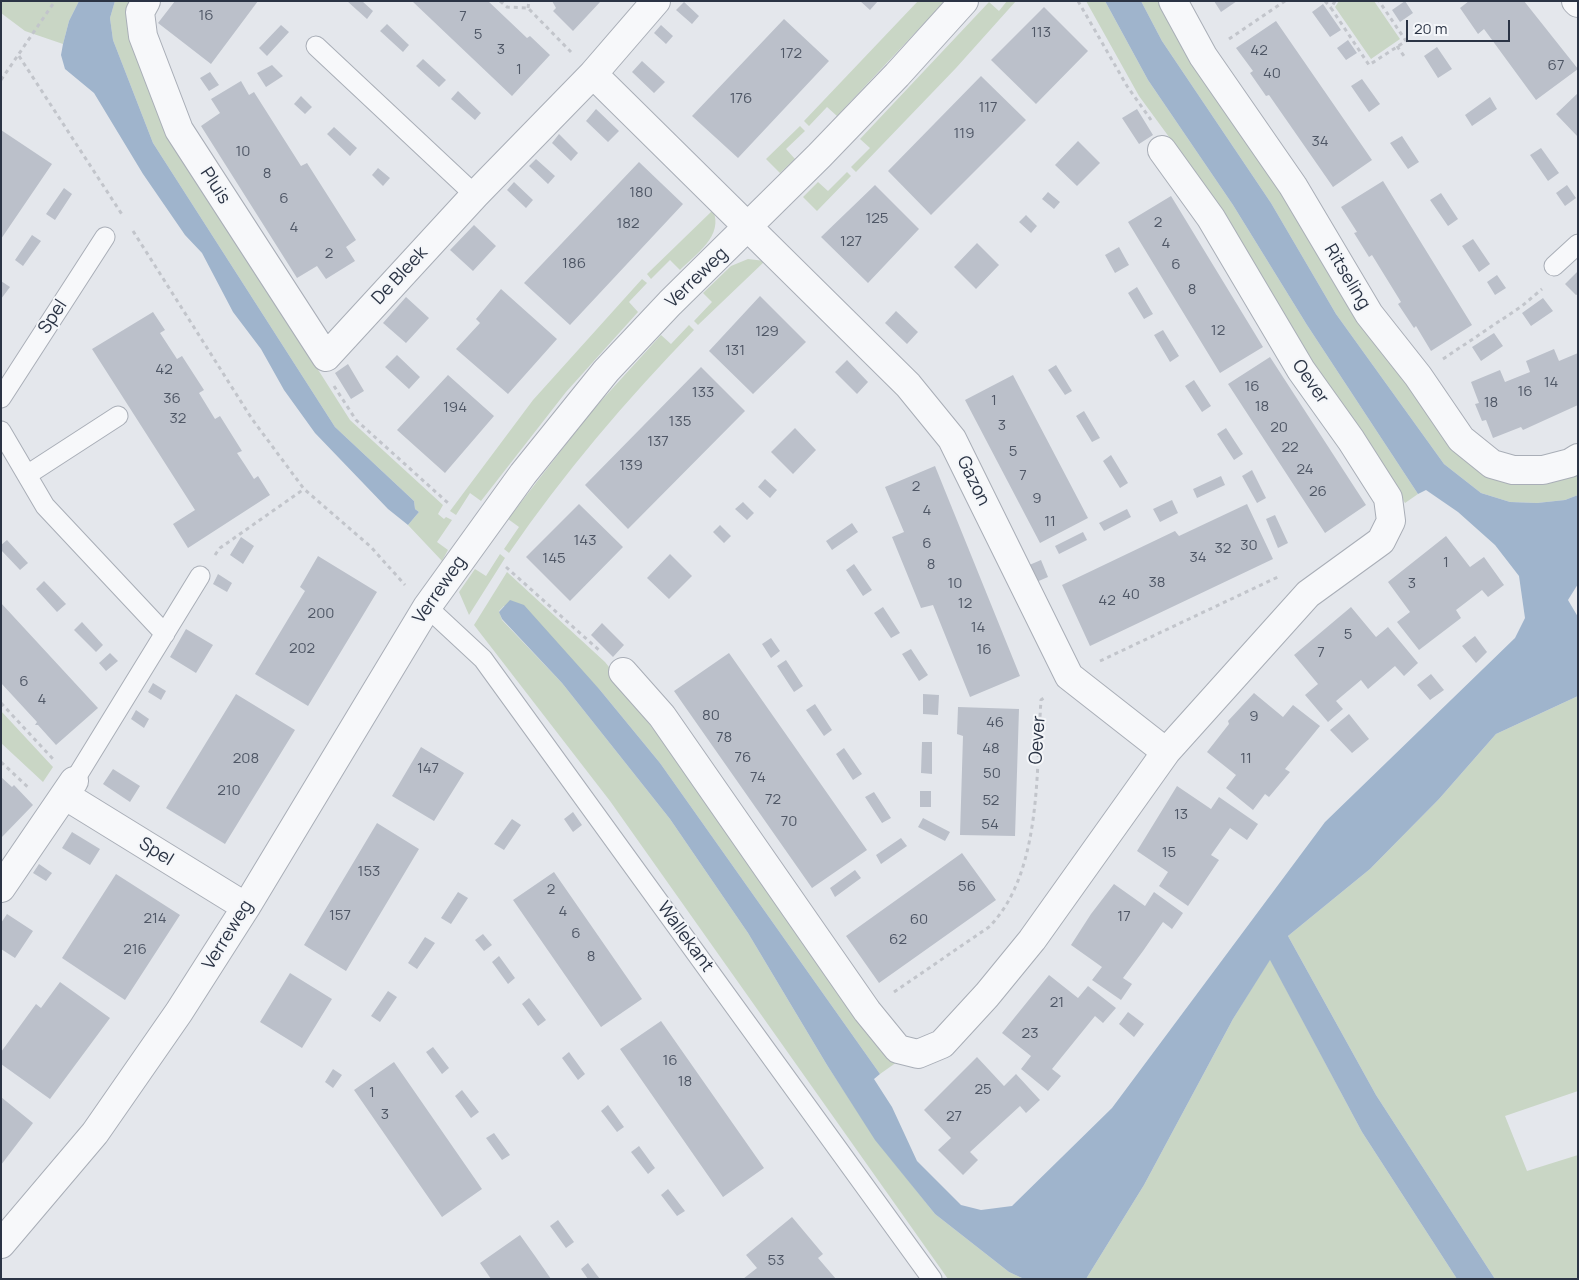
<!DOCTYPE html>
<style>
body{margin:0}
#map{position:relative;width:1579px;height:1280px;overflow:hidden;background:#e4e7ec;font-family:Manrope,sans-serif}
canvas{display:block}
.frame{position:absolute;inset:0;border:2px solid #2b3445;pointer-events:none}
.scale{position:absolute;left:1406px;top:20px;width:104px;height:22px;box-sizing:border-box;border:2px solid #2b3445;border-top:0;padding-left:6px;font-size:15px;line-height:18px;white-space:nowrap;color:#2b3445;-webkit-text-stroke:4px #f4f6f9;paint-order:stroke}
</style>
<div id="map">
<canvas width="1579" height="1280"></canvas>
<div class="frame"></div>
<div class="scale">20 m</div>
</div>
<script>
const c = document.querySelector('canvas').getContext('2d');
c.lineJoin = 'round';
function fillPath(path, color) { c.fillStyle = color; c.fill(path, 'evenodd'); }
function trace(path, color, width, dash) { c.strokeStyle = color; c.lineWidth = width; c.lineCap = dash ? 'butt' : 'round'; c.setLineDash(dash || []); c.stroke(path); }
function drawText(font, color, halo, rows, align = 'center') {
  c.font = font + ' Manrope,sans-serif'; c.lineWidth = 4; c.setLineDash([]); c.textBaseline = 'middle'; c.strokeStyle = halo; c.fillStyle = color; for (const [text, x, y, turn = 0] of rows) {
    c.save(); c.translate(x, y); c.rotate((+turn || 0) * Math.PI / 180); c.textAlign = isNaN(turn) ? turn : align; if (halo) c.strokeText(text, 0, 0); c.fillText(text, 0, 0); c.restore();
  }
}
fillPath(new Path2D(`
 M1 1H79L69 21 63 44 25 31 1 13Z
 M115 1H131L127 17V28L164 127 350 420 443 505 438 514 444 519 446 517 452 520 437 542 448 550 442 561 408 525 419 512 415 509 414 501 335 427 153 143 113 40 110 18Z
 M918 1H945L837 116 827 107 809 126 804 121Z
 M1007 1H1016L956 68 856 172 851 167 870 148 860 139 989 2 999 11Z
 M1086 1H1105L1148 80 1233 205 1307 325 1418 494 1405 503 1348 411 1305 352 1213 197 1139 96Z
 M1141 1H1159L1174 29 1451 448 1479 470 1550 482 1578 474V495L1565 500 1537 503 1510 502 1481 493 1444 464 1336 314 1271 203 1162 41Z
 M1339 1H1374L1400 39 1371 59 1335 7Z
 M800 126 805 131 786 149 795 159 780 173 766 159Z
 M847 172 851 176 817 211 803 197 818 182 828 191Z
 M713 210C724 236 696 254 680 270L670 260 651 279 647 274Z
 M748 259 765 261 698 325 694 321 712 302 703 293 731 266Z
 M642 279 647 283 629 302 638 312 566 392 481 501 470 493 456 515 450 511 533 400Z
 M689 325 694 330C626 400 564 473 509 553L504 549 519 527 508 519 591 412 661 335 671 344Z
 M500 554 505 558 469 615 459 592 475 569 486 576Z
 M507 572 605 662 621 682 618 684 658 735 875 1040 897 1062 880 1074 660 763 600 690 504 606 499 611 502 620 562 683 670 819 748 933 827 1065 876 1140 935 1214 1009 1272 1024 1279H948L610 801 474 625Z
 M1578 696V1091L1505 1116 1527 1171 1578 1155V1279H1495L1376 1095 1288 936 1370 869 1439 799 1496 734Z
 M1 711 53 767 43 782 1 743Z
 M1270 959 1362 1132 1457 1279H1086L1144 1185 1233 1019Z`), '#c9d6c5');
fillPath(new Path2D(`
 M79 1H115L110 18 113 40 153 143 335 427 414 501 415 509 419 512 408 525 388 509 315 433 284 390 261 349 233 312 202 253 185 235 143 174 94 93 65 69 61 55 63 44 69 21Z
 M1105 1H1141L1162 41 1271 203 1336 314 1444 464 1481 493 1510 502 1537 503 1565 500 1578 495V584L1568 600 1578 617V696L1496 734 1439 799 1370 869 1288 936 1376 1095 1495 1279H1457L1362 1132 1270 960 1233 1019 1144 1185 1086 1279H1024L1009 1272 935 1214 875 1140 827 1065 748 933 670 819 562 683 502 619 499 612 510 600 524 605 600 690 660 763 880 1074 874 1079 892 1107 917 1161 961 1205 981 1210 1012 1206 1112 1108 1325 822 1515 638 1525 618 1519 576 1495 545 1458 512 1426 490 1418 494 1307 325 1233 205 1148 80Z`), '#9fb4cc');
fillPath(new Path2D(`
 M175 1H258L211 64 158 23Z
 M347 1H362L373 11 367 19Z
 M412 1H488L527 38 530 36 550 55 512 96Z
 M552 1H601L573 31 553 11 556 8Z
 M860 1H878L870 10Z
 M1214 1H1237L1221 12Z
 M1405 1 1413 13 1400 22 1392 10Z
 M1469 1H1524L1578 69 1536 100 1484 29 1478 34 1460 8Z
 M684 2 699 16 692 24 676 10Z
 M1323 4 1341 30 1330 37 1312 12Z
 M1044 7 1088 51 1036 104 991 60Z
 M784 19 829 61 738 158 692 116Z
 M1276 21 1372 160 1333 187 1269 95 1266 96 1250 73 1253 71 1236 48Z
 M387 24 409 45 403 52 380 31Z
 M281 25 289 32 267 56 259 48Z
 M661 25 673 36 666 44 654 33Z
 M1348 40 1357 53 1346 60 1337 48Z
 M1437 47 1452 69 1438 78 1424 56Z
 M423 59 446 80 439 87 416 66Z
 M642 61 665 82 654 93 632 72Z
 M272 65 283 76 266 87 257 73Z
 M210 72 219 85 209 91 200 78Z
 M981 76 1026 120 931 215 888 171Z
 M1362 79 1380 104 1369 112 1351 86Z
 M241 81 249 95 254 92 301 166 307 163 356 240 346 247 355 261 326 279 317 266 297 278 201 126 220 113 211 99Z
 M458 91 481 113 475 120 451 99Z
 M1578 93V137L1556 114Z
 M301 96 312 107 305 114 294 104Z
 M1490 97 1497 109 1472 126 1465 115Z
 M596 109 619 131 608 142 586 121Z
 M1137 109 1153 135 1139 144 1122 118Z
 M334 127 357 148 350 156 327 134Z
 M1 130 52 164 1 239Z
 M559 134 578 153 571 161 552 143Z
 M1402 136 1419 162 1408 169 1390 143Z
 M1078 141 1100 163 1077 186 1055 165Z
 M1541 148 1559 173 1548 181 1530 155Z
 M536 159 555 176 548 184 529 166Z
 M639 162 683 204 570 325 524 283Z
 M378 168 390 178 383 186 372 175Z
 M1383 181 1472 325 1431 351 1416 326 1414 328 1398 304 1401 302 1372 255 1369 257 1354 233 1357 232 1341 207Z
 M514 182 533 200 526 208 507 190Z
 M875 185 919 229 868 283 821 237Z
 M1567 185 1576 198 1565 206 1556 193Z
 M64 188 72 194 55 220 46 214Z
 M1048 192 1060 202 1054 209 1042 199Z
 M1441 193 1458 219 1448 226 1430 200Z
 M1171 196 1263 347 1220 373 1128 222Z
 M1026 215 1037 226 1031 233 1019 222Z
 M474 225 496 246 473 271 450 250Z
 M32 235 41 241 23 266 15 260Z
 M1473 239 1490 264 1479 272 1462 246Z
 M977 243 999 265 976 289 954 267Z
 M1119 247 1129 265 1115 273 1105 255Z
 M1578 271V294L1576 295 1565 284Z
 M1497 275 1506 288 1495 295 1487 282Z
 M1 281 10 287 1 299Z
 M1137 287 1153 314 1144 319 1128 293Z
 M501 289 557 339 508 394 456 349 480 323 476 319Z
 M760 296 806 342 753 394 709 351Z
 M406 297 429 318 406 343 383 323Z
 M1543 298 1553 311 1531 326 1522 313Z
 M896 311 918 332 907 344 885 323Z
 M153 312 165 330 160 333 177 359 182 356 204 390 199 393 215 419 220 416 242 451 237 453 245 465 254 479 258 476 270 495 188 548 173 524 195 510 92 349Z
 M1163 330 1179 356 1170 362 1154 335Z
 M1494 333 1503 346 1481 361 1472 347Z
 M1554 349 1559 361 1578 353V405L1523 430 1521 427 1493 438 1486 420 1482 421 1475 404 1479 403 1471 382 1500 370 1505 382 1530 372 1526 361Z
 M397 355 420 377 409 389 385 367Z
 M1270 357 1366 505 1325 533 1228 384Z
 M847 360 868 382 857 394 835 372Z
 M348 364 364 391 351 399 335 373Z
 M1056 365 1072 391 1065 395 1048 370Z
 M701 367 745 411 628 529 585 485Z
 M448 375 494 416 445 473 397 430Z
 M1013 375 1088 518 1040 543 965 400Z
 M1194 380 1211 406 1202 412 1185 386Z
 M1084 411 1100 438 1092 442 1076 416Z
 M795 428 816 450 793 474 771 452Z
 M1226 428 1243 454 1234 460 1217 434Z
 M1111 455 1128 483 1120 488 1103 461Z
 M935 466 1020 676 970 697 933 605 921 608 892 537 904 532 885 487Z
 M1252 470 1266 498 1257 503 1242 476Z
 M1221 476 1225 485 1197 498 1193 489Z
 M765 479 777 490 770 498 758 487Z
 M1172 500 1178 513 1160 522 1153 509Z
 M743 502 754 513 747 520 735 509Z
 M579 504 623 547 570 601 526 557Z
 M1247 504 1273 559 1090 646 1062 585 1175 531 1179 536Z
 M1127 509 1131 517 1104 531 1099 523Z
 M1275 515 1288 543 1278 548 1266 519Z
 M852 523 858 532 832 550 826 541Z
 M720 525 731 536 724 543 713 532Z
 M1083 532 1087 540 1059 554 1055 546Z
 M1446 536 1470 567 1484 557 1504 585 1488 597 1482 590 1456 610 1461 618 1419 650 1397 622 1410 612 1388 582Z
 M241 537 254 546 243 564 230 555Z
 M7 540 28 563 20 570 1 550V545Z
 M670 554 692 576 669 599 647 578Z
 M318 556 377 592 308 706 255 674 305 591 300 587Z
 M1041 560 1048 577 1034 583 1027 566Z
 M854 564 872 590 863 596 846 570Z
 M218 574 232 583 227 592 213 584Z
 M44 581 66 604 57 612 36 589Z
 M1 603 98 708 56 745 38 725H35L37 722 1 683Z
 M883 607 900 633 891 638 874 613Z
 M1351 607 1376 637 1388 627 1418 663 1404 676 1395 666 1368 689 1361 680 1336 701 1343 709 1328 722 1305 695 1318 684 1294 655Z
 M82 622 103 645 96 652 74 630Z
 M602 623 624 645 613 657 591 635Z
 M186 629 213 645 196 673 170 657Z
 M1475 636 1487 652 1476 663 1462 646Z
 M771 638 780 651 771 658 762 644Z
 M911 649 928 675 919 681 902 654Z
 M110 653 118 661 106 671 99 663Z
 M729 653 867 850 812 888 674 691Z
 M786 660 803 686 794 692 777 666Z
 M1431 674 1444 690 1430 700 1417 685Z
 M153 683 166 691 161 700 148 692Z
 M1254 693 1283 717 1293 705 1320 726 1285 769 1290 772 1269 797 1265 794 1253 810 1226 788 1236 775 1207 752 1229 724 1228 721Z
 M236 694 295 730 225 844 166 808Z
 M923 694 939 695 938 715 923 714Z
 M815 704 832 730 824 736 806 710Z
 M958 707 1019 709 1015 836 960 835 963 736 957 734Z
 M136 710 149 719 144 728 131 719Z
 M1349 714 1369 739 1352 753 1330 730Z
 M922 742H932V774L921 773Z
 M421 747 464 773 434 821 392 796Z
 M844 748 862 774 853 780 836 754Z
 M113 769 140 786 130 802 103 784Z
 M1 777 12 787 14 785 33 805 1 838Z
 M1177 786 1211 809 1219 797 1258 824 1247 840 1230 828 1211 855 1219 860 1188 906 1159 886 1168 872 1137 851Z
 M920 791H931V807H920Z
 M874 792 891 818 882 823 865 797Z
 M573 812 582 825 573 832 564 819Z
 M923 818 950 832 945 841 918 827Z
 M512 819 521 825 504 850 494 844Z
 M377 823 419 849 346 971 304 945Z
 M72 832 100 849 90 865 62 848Z
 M901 838 907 846 881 864 876 855Z
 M962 853 996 900 879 983 846 936Z
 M39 864 52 873 46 881 33 873Z
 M855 870 861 878 835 897 830 888Z
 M554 872 642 999 601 1027 513 900Z
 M116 874 180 915 125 1000 62 958Z
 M1114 884 1145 906 1154 892 1183 913 1172 929 1163 922 1143 951 1123 978 1132 984 1121 1000 1092 980 1102 967 1071 945 1091 914Z
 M458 892 468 898 451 924 441 918Z
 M7 914 33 931 15 958 1 949V923Z
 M483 934 492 945 484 951 475 940Z
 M425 937 435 943 417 969 408 963Z
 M499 956 515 978 508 984 492 962Z
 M290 973 332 999 302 1048 260 1022Z
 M1049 975 1078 998 1088 986 1116 1008 1103 1023 1095 1016 1052 1069 1061 1076 1048 1091 1021 1069 1031 1056 1002 1033Z
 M60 982 110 1018 50 1099 1 1064V1052L36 1004 41 1008Z
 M388 991 397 997 380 1022 371 1016Z
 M529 998 546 1020 538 1026 522 1004Z
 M1128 1012 1144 1024 1134 1037 1119 1024Z
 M661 1021 764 1168 723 1197 620 1049Z
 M433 1047 449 1068 442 1074 426 1052Z
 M569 1052 585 1074 578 1080 562 1058Z
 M977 1057 1004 1086 1016 1074 1040 1100 1026 1113 1020 1106 970 1152 978 1160 963 1175 938 1150 951 1138 924 1110Z
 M394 1062 482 1189 442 1217 354 1090Z
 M333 1069 342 1075 333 1088 325 1082Z
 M462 1090 479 1112 471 1118 455 1096Z
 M1 1097 33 1123 1 1165Z
 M608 1105 624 1127 617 1132 601 1111Z
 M494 1133 510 1155 502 1160 486 1138Z
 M639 1146 655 1168 648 1174 631 1152Z
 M668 1189 685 1211 677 1216 661 1195Z
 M792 1217 823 1254 818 1258 836 1279H743L757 1268 746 1255Z
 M558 1220 574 1242 566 1248 550 1226Z
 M520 1235 535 1256 551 1279H491L480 1263Z
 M588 1263 596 1274 600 1279H588L581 1269Z`), '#bbc0ca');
const service = new Path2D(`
 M316 46 475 195
 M1554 266 1578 244
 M1 398 105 237
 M1 431 45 506 165 634
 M27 475 118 416
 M427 607 483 659 932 1279
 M74 781 200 576`);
const minor = new Path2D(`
 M146 1 140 12 143 36 179 130 326 357 475 195 593 74 656 1
 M1173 1 1203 56 1293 186 1369 314 1418 376 1461 439 1492 464 1513 470H1543L1570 463 1578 458
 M1576 1 1578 3
 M593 74 908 385 952 439 1069 676 1166 752
 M623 672 662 716 867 1011 898 1049 918 1054 942 1044 987 995 1032 940 1166 752 1308 594 1381 541 1391 521 1388 498 1351 440 1301 370 1211 218 1162 150
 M66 796 246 907
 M1 888 74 781
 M1 1244 95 1133 179 1012 246 907 427 607 523 474 606 371 670 303 819 156 897 75 964 1`);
trace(service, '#a9aeb7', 21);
trace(minor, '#a9aeb7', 30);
trace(new Path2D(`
 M500 1 507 7 528 8 571 52
 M1078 1 1127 86 1151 120
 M1325 1 1331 8
 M1335 1 1331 8 1369 65 1406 41 1379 1
 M528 8 529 1
 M1229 39 1285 1
 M1397 46 1404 56
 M19 56 123 216
 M1 80 55 1
 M133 231 252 419 304 489 371 547 405 585
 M1443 359 1522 306 1542 289
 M334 386 356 420 448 503
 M215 555 220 548 304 489
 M506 567 600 651
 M1100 661 1280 576
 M1 703 53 759
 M1 762 30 789
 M894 992 989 927C1042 873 1036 771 1041 700L1045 697`), '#c2c5cb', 3, [4, 4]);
trace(service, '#f7f8fa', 19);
trace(minor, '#f7f8fa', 28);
drawText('15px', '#4f5766', null, [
 ["16",206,16],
 ["7",463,17],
 ["113",1041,33],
 ["5",478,35],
 ["3",501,50],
 ["42",1259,51],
 ["172",791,54],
 ["67",1556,66],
 ["1",519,70],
 ["40",1272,74],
 ["176",741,99],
 ["117",988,108],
 ["119",964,134],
 ["34",1320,142],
 ["10",243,152],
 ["8",267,174],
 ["180",641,193],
 ["6",284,199],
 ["125",877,219],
 ["2",1158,223],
 ["182",628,224],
 ["4",294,228],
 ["127",851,242],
 ["4",1166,244],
 ["2",329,254],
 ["186",574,264],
 ["6",1176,265],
 ["8",1192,290],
 ["12",1218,331],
 ["129",767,332],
 ["131",735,351],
 ["42",164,370],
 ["14",1551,383],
 ["16",1252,387],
 ["16",1525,392],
 ["133",703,393],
 ["36",172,399],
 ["1",994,401],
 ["18",1491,403],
 ["18",1262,407],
 ["194",455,408],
 ["32",178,419],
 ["135",680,422],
 ["3",1002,426],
 ["20",1279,428],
 ["137",658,442],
 ["22",1290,448],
 ["5",1013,452],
 ["139",631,466],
 ["24",1305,470],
 ["7",1023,476],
 ["2",916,487],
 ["26",1318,492],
 ["9",1037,499],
 ["4",927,511],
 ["11",1050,522],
 ["143",585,541],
 ["6",927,544],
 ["30",1249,546],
 ["32",1223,549],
 ["34",1198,558],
 ["145",554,559],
 ["1",1446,563],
 ["8",931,565],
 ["38",1157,583],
 ["10",955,584],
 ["3",1412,584],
 ["40",1131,595],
 ["42",1107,601],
 ["12",965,604],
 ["200",321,614],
 ["14",978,628],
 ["5",1348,635],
 ["202",302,649],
 ["16",984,650],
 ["7",1321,653],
 ["6",24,682],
 ["4",42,700],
 ["80",711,716],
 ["9",1254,717],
 ["46",995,723],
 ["78",724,738],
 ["48",991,749],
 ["76",743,758],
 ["208",246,759],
 ["11",1246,759],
 ["147",428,769],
 ["50",992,774],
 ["74",758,778],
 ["210",229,791],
 ["72",773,800],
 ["52",991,801],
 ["13",1181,815],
 ["70",789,822],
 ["54",990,825],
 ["15",1169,853],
 ["153",369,872],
 ["56",967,887],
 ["2",551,890],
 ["4",563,912],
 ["157",340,916],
 ["17",1124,917],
 ["214",155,919],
 ["60",919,920],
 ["6",576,934],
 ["62",898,940],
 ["216",135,950],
 ["8",591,957],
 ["21",1057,1003],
 ["23",1030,1034],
 ["16",670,1061],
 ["18",685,1082],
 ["25",983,1090],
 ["1",372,1093],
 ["3",385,1115],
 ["27",954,1117],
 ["53",776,1261]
]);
drawText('18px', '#2b3445', '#f4f6f9', [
 ["Pluis",215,186,57],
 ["De Bleek",400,276,-47],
 ["Ritseling",1347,277,59],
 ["Verreweg",697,278,-44],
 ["Spel",53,317,-57],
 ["Oever",1310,382,55],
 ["Gazon",973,481,64],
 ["Verreweg",440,590,-55],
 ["Oever",1038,740,-86],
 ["Spel",156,852,32],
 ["Verreweg",228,935,-58],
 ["Wallekant",685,937,54]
]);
</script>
